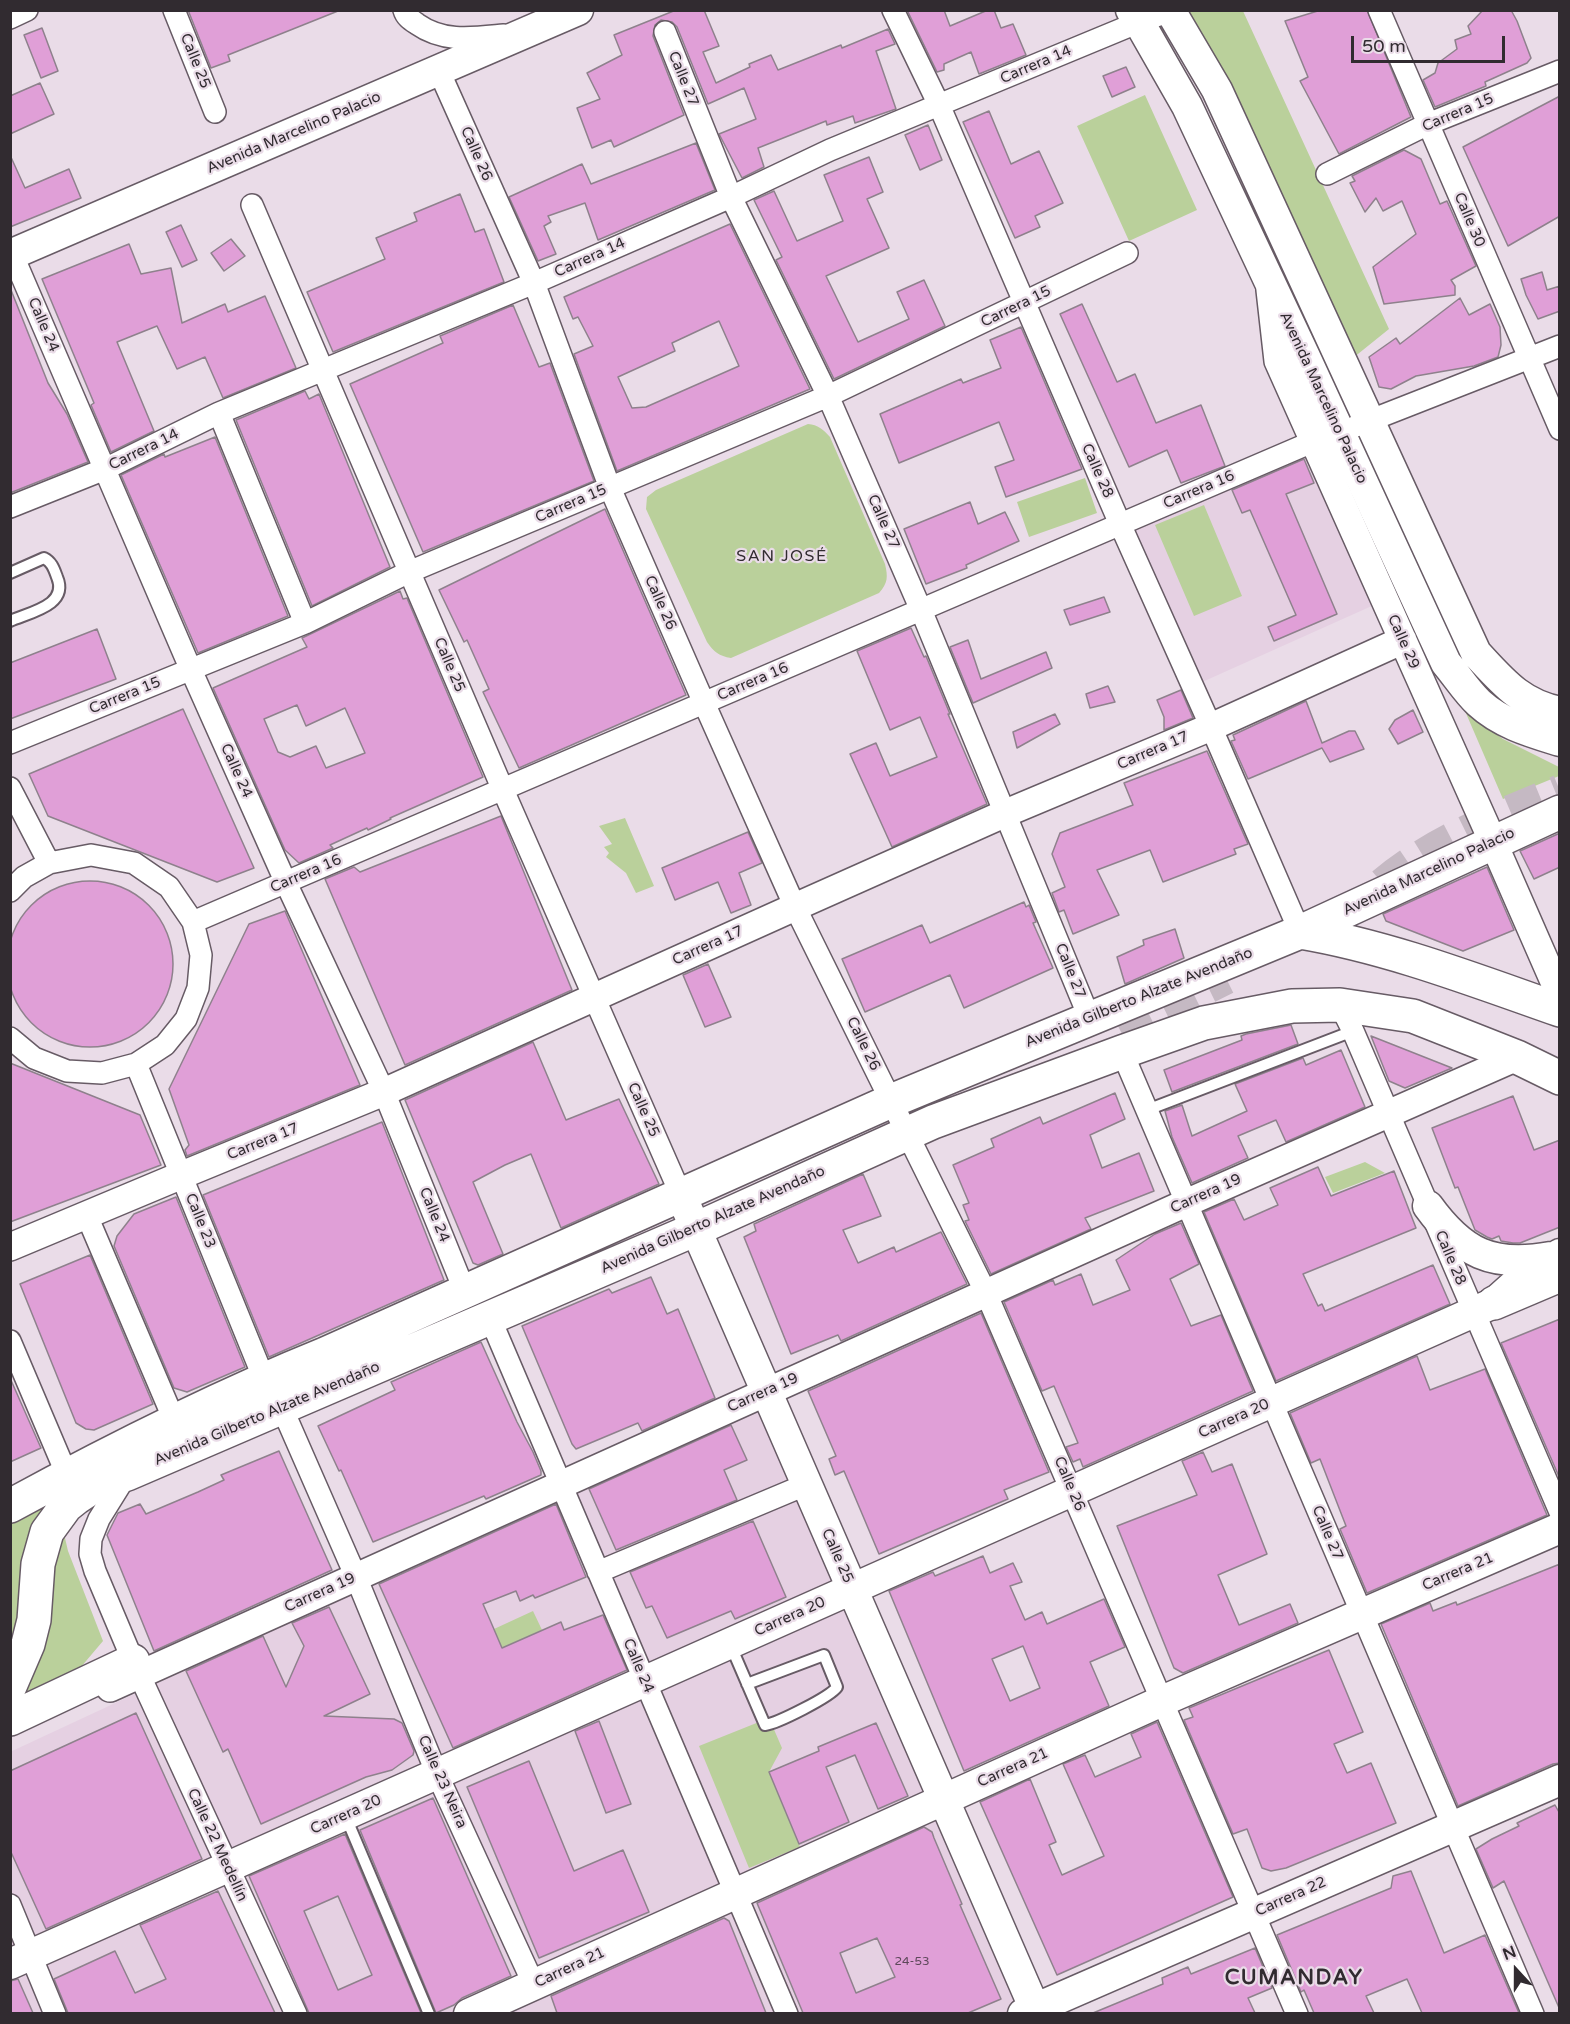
<!DOCTYPE html>
<meta charset="utf-8">
<style>
body{margin:0}
#map{position:relative;width:1570px;height:2024px;overflow:hidden;background:#eadce8;font-family:"Varela Round",sans-serif}
canvas{display:block}
.frame{position:absolute;inset:0;border:12px solid #312b30;pointer-events:none}
.north{position:absolute;left:1486px;top:1940px;width:60px;height:60px;-webkit-text-stroke:4px #eadce8;paint-order:stroke;rotate:339deg;font-size:16px;font-weight:700;line-height:24px;text-align:center;color:#312b30}
.north::after{content:'';display:block;margin:auto;width:21px;height:27px;background:#312b30;clip-path:polygon(50% 0,100% 100%,50% 72%,0 100%)}
.scale{position:absolute;left:1351px;top:36px;width:154px;height:27px;box-sizing:border-box;border:3px solid #312b30;border-top:0;padding-left:8px;font-size:18px;line-height:21px;white-space:nowrap;color:#312b30;-webkit-text-stroke:4px #eadce8;paint-order:stroke}
</style>
<div id="map">
<canvas width="1570" height="2024"></canvas>
<div class="frame"></div>
<div class="north">N</div>
<div class="scale">50 m</div>
</div>
<script>
const c = document.querySelector('canvas').getContext('2d');
c.lineJoin = 'round';
function fillPath(path, color) { c.fillStyle = color; c.fill(path, 'evenodd'); }
function trace(path, color, width, dash) { c.strokeStyle = color; c.lineWidth = width; c.lineCap = dash ? 'butt' : 'round'; c.setLineDash(dash || []); c.stroke(path); }
function drawText(font, color, halo, rows, align = 'center') {
  c.font = font + ' "Varela Round",sans-serif'; c.lineWidth = 4.5; c.setLineDash([]); c.textBaseline = 'middle'; c.strokeStyle = halo; c.fillStyle = color; for (const [text, x, y, turn = 0] of rows) {
    c.save(); c.translate(x, y); c.rotate((+turn || 0) * Math.PI / 180); c.textAlign = isNaN(turn) ? turn : align; if (halo) c.strokeText(text, 0, 0); c.fillText(text, 0, 0); c.restore();
  }
}
fillPath(new Path2D(`
 M1305 452 1374 605 1200 683 1131 530Z
 M755 1405 1027 2013H11L10 1752Z`), '#e5d0e2');
fillPath(new Path2D(`
 M1187 11H1243L1389 329 1353 358Z
 M1145 95 1197 210 1129 241 1077 126Z
 M808 424C818 425 823 429 830 437L885 564C888 577 888 583 879 593L731 658C719 656 714 652 707 642L646 509 647 497 656 490Z
 M1085 478 1097 513 1029 537 1017 502Z
 M1204 505 1242 596 1194 616 1155 525Z
 M1465 711 1503 739 1559 767V776L1503 799Z
 M625 818 654 886 636 893 626 873 606 857 609 853 604 847 612 844 599 826Z
 M1365 1162 1385 1173 1333 1193 1325 1177Z
 M62 1492 11 1651V1517Z
 M67 1523 65 1538 68 1551 103 1641 64 1687 11 1703 52 1552Z
 M533 1611 542 1630 502 1648 494 1629Z
 M769 1718 782 1748 769 1772 800 1847 749 1868 699 1746Z`), '#bad09b');
const building = new Path2D(`
 M188 10H337L338 11 228 55 230 61 211 68Z
 M676 10H704L719 46 703 52 716 83 750 67 749 64 771 55 778 70 841 45 842 48 888 29 895 44 876 51 896 109 855 123 853 116 827 125 826 121 758 148 764 167 742 178 719 134 756 119 744 88 708 104 677 27 672 22 661 20 655 25 653 36 684 115 614 147 611 140 592 148 577 108 600 99 587 73 622 55 614 35Z
 M907 10H944L950 26 988 10H994L1001 28 1013 24 1026 55 979 74 971 52 944 64V70L937 72Z
 M1321 10H1367L1411 117 1339 154 1300 81 1308 77 1285 21Z
 M1483 10H1511L1517 21 1531 58 1527 63 1485 82 1486 86 1435 107 1423 80 1435 73 1438 63 1457 49 1455 40 1471 34 1468 26Z
 M42 28 58 71 41 78 24 35Z
 M1126 67 1135 87 1112 97 1103 76Z
 M40 83 54 114 10 134V96Z
 M1560 96V216L1508 246 1463 147Z
 M989 111 1011 164 1039 151 1063 203 1035 216 1040 227 1015 238 963 122Z
 M928 125 942 160 920 170 905 135Z
 M696 143 715 190 598 240 585 203 548 216 551 222 544 226 556 254 538 261 509 197 582 164 591 184Z
 M1404 150 1421 159 1440 204 1447 201 1476 266 1451 280 1455 286V295L1384 304 1373 267 1416 234 1402 201 1383 211 1376 198 1365 212 1350 183 1355 181 1352 176Z
 M10 155 25 188 69 169 81 198 10 227Z
 M869 157 883 192 867 199 889 248 826 276 858 342 909 319 897 292 924 280 945 326 834 379 776 260 782 257 754 200 774 191 797 241 843 221 824 175Z
 M460 194 475 232 484 229 504 282 333 352 307 292 385 259 376 238 417 221 414 213Z
 M730 224 810 389 617 471 574 354 593 346 578 317 573 319 564 297ZM719 321 739 366 646 407 632 408 618 377 675 351 672 343Z
 M181 225 197 260 182 267 166 232Z
 M231 239 245 256 224 271 211 253Z
 M129 244 141 274 171 268 182 323 225 304 228 312 265 296 296 368 223 398 205 357 177 369 157 326 117 342 154 431 111 452 91 405 94 403 42 279Z
 M1542 272 1547 290 1560 286V311L1538 319 1526 295 1521 279Z
 M11 290 48 383 67 414 88 462 10 493Z
 M1460 298 1469 315 1490 304 1500 327 1501 345 1498 357 1474 366 1416 376 1391 389 1379 387 1369 357 1396 338 1400 344Z
 M1082 304 1117 382 1135 374 1156 423 1201 405 1225 466 1181 483 1167 450 1129 467 1060 314Z
 M513 305 539 367 550 363 594 481 423 552 350 384 443 343 440 336Z
 M1021 327 1082 469 1006 497 995 467 1014 460 999 422 899 463 880 414 961 379 963 383 1001 368 990 340Z
 M305 391 309 399 319 394 390 567 312 606 236 420Z
 M215 437 288 616 198 653 121 475 164 454 165 457Z
 M1304 459 1314 483 1286 494 1337 614 1274 641 1268 627 1296 615 1250 510 1242 513 1232 490Z
 M970 502 978 524 1005 512 1019 541 966 565 967 568 926 584 904 529Z
 M605 509 686 695 519 768 483 692 489 689 467 640 464 642 439 590Z
 M400 591 403 599 407 598 483 777 390 818 391 819 368 830 367 828 330 845 333 848 299 863 285 850 213 688 307 647 302 638ZM297 705 306 726 345 708 365 753 326 768 316 746 290 757 278 752 264 719Z
 M1104 597 1110 612 1070 625 1064 610Z
 M911 628 924 657 926 656 950 714H948L987 804 892 847 850 754 876 743 890 776 937 757 920 717 890 730 857 651Z
 M97 629 116 679 10 719V663Z
 M968 640 981 679 1046 652 1052 668 973 703 950 647Z
 M1108 686 1115 702 1090 708 1086 694Z
 M1181 690 1193 718 1164 730V717L1157 700Z
 M1306 701 1322 743 1349 731H1355L1364 749 1330 762 1322 748 1248 779 1231 741 1235 740 1233 735Z
 M183 709 254 868 217 882 48 816 29 774Z
 M1413 710 1423 732 1398 744 1389 729 1395 720Z
 M1055 714 1060 724 1017 748 1013 732Z
 M1207 751 1248 844 1234 849 1236 854 1163 882 1150 850 1097 870 1119 915 1073 934 1064 910 1059 912 1052 893 1065 887 1052 854 1060 833 1133 805 1124 783Z
 M501 816 572 990 405 1065 325 879 354 867 360 872Z
 M748 832 762 863 739 873 751 905 731 913 718 882 675 900 662 868Z
 M1560 833V867L1534 879 1520 851Z
 M1487 867 1514 930 1463 951 1386 921 1383 914Z
 M7 964a83 83 0 1 1 166 0a83 83 0 1 1-166 0Z
 M1024 902 1026 907 1029 905 1036 922 1033 923 1053 968 964 1008 950 975 865 1012 842 959 922 925 930 943Z
 M285 911 360 1085 187 1156 185 1150 189 1145 169 1089 249 924Z
 M1175 929 1184 958 1125 984 1117 957 1144 945 1143 940Z
 M708 964 731 1017 705 1027 683 975Z
 M1291 1025 1298 1044 1172 1092 1164 1070 1242 1040 1241 1036 1246 1034Z
 M1371 1036 1452 1068 1405 1088 1389 1081Z
 M533 1042 566 1120 619 1099 659 1184 561 1228 531 1154 505 1165 473 1182 503 1254 478 1265 473 1263 405 1100Z
 M1341 1050 1365 1107 1286 1142 1276 1120 1238 1136 1248 1158 1192 1183 1172 1137 1165 1111 1182 1105 1192 1136 1247 1111 1235 1084 1303 1058 1306 1065Z
 M10 1063 140 1115 161 1165 10 1222Z
 M1115 1093 1125 1119 1090 1135 1102 1168 1139 1153 1154 1191 1085 1218 1091 1229 991 1274 965 1221 969 1220 963 1205 969 1203 953 1165 994 1147 991 1139 1040 1117 1043 1124Z
 M1513 1096 1534 1150 1560 1140V1227L1520 1243H1513L1501 1241 1499 1236 1492 1239 1487 1237 1475 1230 1458 1187 1455 1188 1432 1128Z
 M382 1122 444 1280 269 1357 203 1195Z
 M1318 1167 1331 1196 1394 1171 1416 1228 1303 1274 1318 1306 1322 1304 1325 1311 1433 1265 1450 1304 1276 1381 1204 1212 1234 1199 1244 1220 1278 1205 1270 1188Z
 M863 1174 881 1216 843 1230 858 1263 894 1247 896 1252 941 1232 967 1284 841 1341 838 1335 791 1354 744 1237 756 1231 754 1224Z
 M176 1197 245 1367 187 1392 174 1388 114 1246 117 1236 134 1214Z
 M1181 1223 1199 1264 1170 1279 1191 1326 1221 1315 1253 1391 1083 1467 1080 1459 1073 1462 1066 1447 1078 1443 1054 1386 1042 1391 1004 1302 1053 1280 1055 1285 1081 1274 1093 1305 1130 1290 1116 1260 1155 1234Z
 M90 1255 153 1404 94 1430 86 1429 76 1423 20 1284Z
 M651 1277 667 1314 678 1309 715 1398 642 1431 638 1423 576 1449 572 1444 522 1326 609 1289 612 1293Z
 M981 1313 1049 1472 1004 1490 1008 1499 879 1554 844 1471 835 1475 829 1459 836 1456 808 1391Z
 M1560 1319V1479L1501 1343Z
 M481 1342 517 1422 533 1452 541 1471V1475L486 1499 484 1496 373 1542 341 1470 339 1471 318 1426 395 1390 391 1382Z
 M1417 1356 1430 1390 1485 1369 1547 1515 1367 1593 1340 1529 1346 1526 1320 1459 1311 1463 1290 1413Z
 M10 1378 41 1448 10 1462Z
 M731 1425 747 1460 724 1470 737 1500 616 1550 589 1489Z
 M279 1451 332 1570 154 1651 107 1535 118 1513 140 1504 146 1514 198 1492 224 1480 221 1475Z
 M1203 1452 1212 1472 1232 1464 1267 1554 1218 1575 1239 1625 1290 1604 1298 1623 1183 1673 1174 1668 1117 1526 1197 1495 1182 1461Z
 M556 1504 586 1577 535 1598 533 1595 520 1601 516 1591 483 1604 490 1620 502 1648 561 1622 564 1630 603 1615 627 1670 453 1748 379 1584Z
 M753 1521 786 1597 735 1619 731 1611 667 1638 652 1606 646 1608 630 1572Z
 M983 1556 990 1573 1013 1563 1022 1582 1010 1586 1025 1620 1042 1612 1047 1624 1104 1599 1125 1647 1090 1662 1109 1706 964 1771 889 1591 933 1572 935 1576ZM1023 1646 1040 1688 1010 1701 992 1659Z
 M1560 1564V1763L1553 1764 1458 1806 1381 1624 1430 1603 1433 1611 1456 1602 1457 1605Z
 M329 1607 370 1694 324 1716 394 1719 402 1723 414 1751 413 1755 392 1770 366 1777 261 1824 228 1749 223 1752 186 1671 263 1636 286 1687 304 1646 292 1623Z
 M1329 1650 1363 1732 1334 1744 1347 1773 1371 1763 1396 1823 1286 1868 1271 1871 1262 1868 1247 1829 1233 1834 1184 1720 1193 1717 1189 1708Z
 M136 1713 202 1859 46 1929 10 1850V1771Z
 M599 1721 631 1804 606 1813 575 1731Z
 M1157 1722 1233 1897 1057 1975 980 1802 1030 1779 1056 1842 1049 1845 1062 1875 1104 1856 1063 1764 1085 1755 1095 1777 1141 1757 1131 1734Z
 M876 1723 908 1796 878 1809 855 1755 826 1767 849 1822 799 1844 769 1772 819 1751 818 1747Z
 M529 1761 574 1871 623 1850 649 1912 539 1958 467 1787Z
 M433 1798 511 1976 462 1998 454 2005 436 2013 360 1830Z
 M1555 1805 1560 1814V2010L1504 1881 1493 1888 1476 1849 1492 1839 1519 1826 1517 1823Z
 M924 1827 932 1832 934 1838 962 1904 960 1905 1001 1999 968 2013H803L757 1903ZM877 1938 895 1977 856 1993 840 1953Z
 M345 1834 421 2013H309L249 1876ZM338 1896 372 1975 338 1990 304 1911Z
 M1411 1871 1444 1953 1485 1935 1519 2013H1422L1407 1979 1366 1996 1374 2013H1314L1304 1990 1301 1992 1277 1935 1391 1888 1393 1876Z
 M218 1891 275 2013H68L54 1979 115 1951 135 1993 166 1979 140 1925Z
 M724 1918 729 1921 766 2013H557L551 1996Z
 M1255 1948 1272 1988 1248 1998 1255 2013H1093L1163 1984 1162 1978 1188 1967 1191 1974Z
 M18 1979 33 2013H10V1981Z`);
fillPath(building, '#e09fd7');
trace(building, '#8e818c', 1.5);
trace(new Path2D(`
 M1383 884C1431 843 1501 815 1560 791
 M1120 1030 1226 978`), '#c5b9c3', 33, [33, 16]);
const service = new Path2D(`
 M10 573 44 558C52 562 54 569 57 577 69 605 31 612 10 621
 M1147 1110 1353 1031
 M730 1644 765 1725C778 1723 830 1697 837 1687L824 1655 747 1684
 M345 1815 429 2014`);
const minor = new Path2D(`
 M174 10 215 112
 M404 10C406 17 411 20 417 24 444 43 473 38 504 35
 M893 10 939 105 1120 524 1211 727 1300 932
 M1379 10 1560 429
 M10 18 27 10
 M665 32 731 197 828 396 921 610 1089 1017
 M439 71 534 283 610 488 704 703 795 907 986 1293 1297 2014
 M1327 174 1428 124 1560 71
 M252 205 503 790 681 1195
 M10 249 191 670 286 883 384 1092 465 1292
 M219 413 305 623
 M1356 426 1560 346
 M10 507 105 469 219 413 534 283 731 197 830 150 1139 22 1170 11
 M10 743 305 623 409 572 828 396 1127 253
 M10 788 49 863
 M10 891 24 877 49 863 91 855 134 863 169 887 193 922 201 955 198 988 186 1019 165 1045 136 1064 102 1073 67 1071 34 1058 10 1038
 M193 922 1312 442
 M1340 1005 1353 1031 1560 1512
 M1122 1052 1533 2014
 M136 1064 264 1379
 M87 1216 174 1420
 M490 1318 787 2014
 M10 1341 64 1468
 M282 1408 356 1577 437 1774 534 1985
 M127 1474 99 1519 91 1539 90 1554 95 1571 133 1661 296 2014
 M598 1572 805 1485
 M10 1905 55 2014`);
const tertiary = new Path2D(`
 M1270 290 1278 361 1493 842 1560 995
 M10 1247 182 1175 384 1092 795 907 1006 813 1211 727 1403 640
 M110 1688 1186 1203 1517 1057`);
const secondary = new Path2D(`
 M1131 10 1139 22 1187 106 1305 357 1446 663C1457 676 1467 692 1479 703 1502 724 1531 732 1560 741
 M1170 10 1217 90 1476 653C1502 681 1520 704 1560 712
 M10 255 578 10
 M681 1195 1037 2014
 M1428 1206C1462 1253 1492 1268 1551 1257
 M10 1964 1494 1303 1523 1277 1560 1254
 M469 2014 1162 1701 1560 1528
 M1023 2014 1560 1780`);
const primary = new Path2D(`
 M1300 932C1389 947 1474 980 1560 1010
 M1494 1303 1560 1275
 M10 1506C113 1450 216 1398 325 1354L891 1101 1300 932 1560 812
 M10 1686 28 1644 34 1620 38 1564 47 1532 66 1506 76 1498 97 1484 127 1474 696 1229 933 1122 1122 1052 1204 1023 1292 1006 1340 1005 1413 1016 1517 1057 1560 1078
 M10 1719 133 1661`);
trace(service, '#675b65', 14);
trace(minor, '#675b65', 24);
trace(tertiary, '#675b65', 30);
trace(secondary, '#675b65', 33);
trace(primary, '#675b65', 36);
trace(service, '#fff', 10);
trace(minor, '#fff', 21);
trace(tertiary, '#fff', 27);
trace(secondary, '#fff', 30);
trace(primary, '#fff', 33);
drawText('12px', '#5d485a', null, [
 ["24-53",912,1962]
]);
drawText('15px', '#312b30', '#eadce8', [
 ["Calle 25",195,61,68],
 ["Carrera 14",1036,65,-23],
 ["Calle 27",683,79,68],
 ["Carrera 15",1458,113,-23],
 ["Avenida Marcelino Palacio",294,133,-23],
 ["Calle 26",476,154,66],
 ["Calle 30",1469,220,67],
 ["Carrera 14",590,258,-24],
 ["Carrera 15",1016,307,-26],
 ["Calle 24",43,325,67],
 ["Avenida Marcelino Palacio",1323,398,65],
 ["Carrera 14",144,450,-26],
 ["Calle 28",1097,471,66],
 ["Carrera 16",1199,490,-23],
 ["Carrera 15",571,504,-23],
 ["Calle 27",883,522,66],
 ["Calle 26",660,603,66],
 ["Calle 29",1403,642,66],
 ["Calle 25",449,665,67],
 ["Carrera 16",753,682,-23],
 ["Carrera 15",125,696,-22],
 ["Carrera 17",1153,751,-23],
 ["Calle 24",236,771,66],
 ["Avenida Marcelino Palacio",1429,872,-25],
 ["Carrera 16",306,874,-23],
 ["Carrera 17",708,946,-24],
 ["Calle 27",1070,971,68],
 ["Avenida Gilberto Alzate Avendaño",1139,998,-22],
 ["Calle 26",863,1044,64],
 ["Calle 25",643,1110,66],
 ["Carrera 17",263,1142,-22],
 ["Carrera 19",1206,1194,-24],
 ["Calle 24",434,1215,68],
 ["Avenida Gilberto Alzate Avendaño",713,1220,-24],
 ["Calle 23",200,1221,68],
 ["Calle 28",1450,1258,67],
 ["Carrera 19",763,1393,-24],
 ["Avenida Gilberto Alzate Avendaño",267,1414,-23],
 ["Carrera 20",1234,1419,-24],
 ["Calle 26",1069,1484,67],
 ["Calle 27",1327,1533,67],
 ["Calle 25",837,1556,66],
 ["Carrera 21",1458,1572,-23],
 ["Carrera 19",320,1593,-24],
 ["Carrera 20",790,1617,-24],
 ["Calle 24",638,1666,67],
 ["Carrera 21",1013,1768,-24],
 ["Calle 23 Neira",442,1782,66],
 ["Carrera 20",346,1815,-24],
 ["Calle 22 Medellín",217,1845,65],
 ["Carrera 22",1291,1897,-24],
 ["Carrera 21",570,1968,-25]
]);
c.letterSpacing = '1.5px';
drawText('16px', '#312b30', '#eadce8', [
 ["SAN JOSÉ",782,557]
]);
c.letterSpacing = '0px';
c.letterSpacing = '1.5px';
drawText('bold 21px', '#312b30', '#eadce8', [
 ["CUMANDAY",1294,1978]
]);
c.letterSpacing = '0px';
</script>
